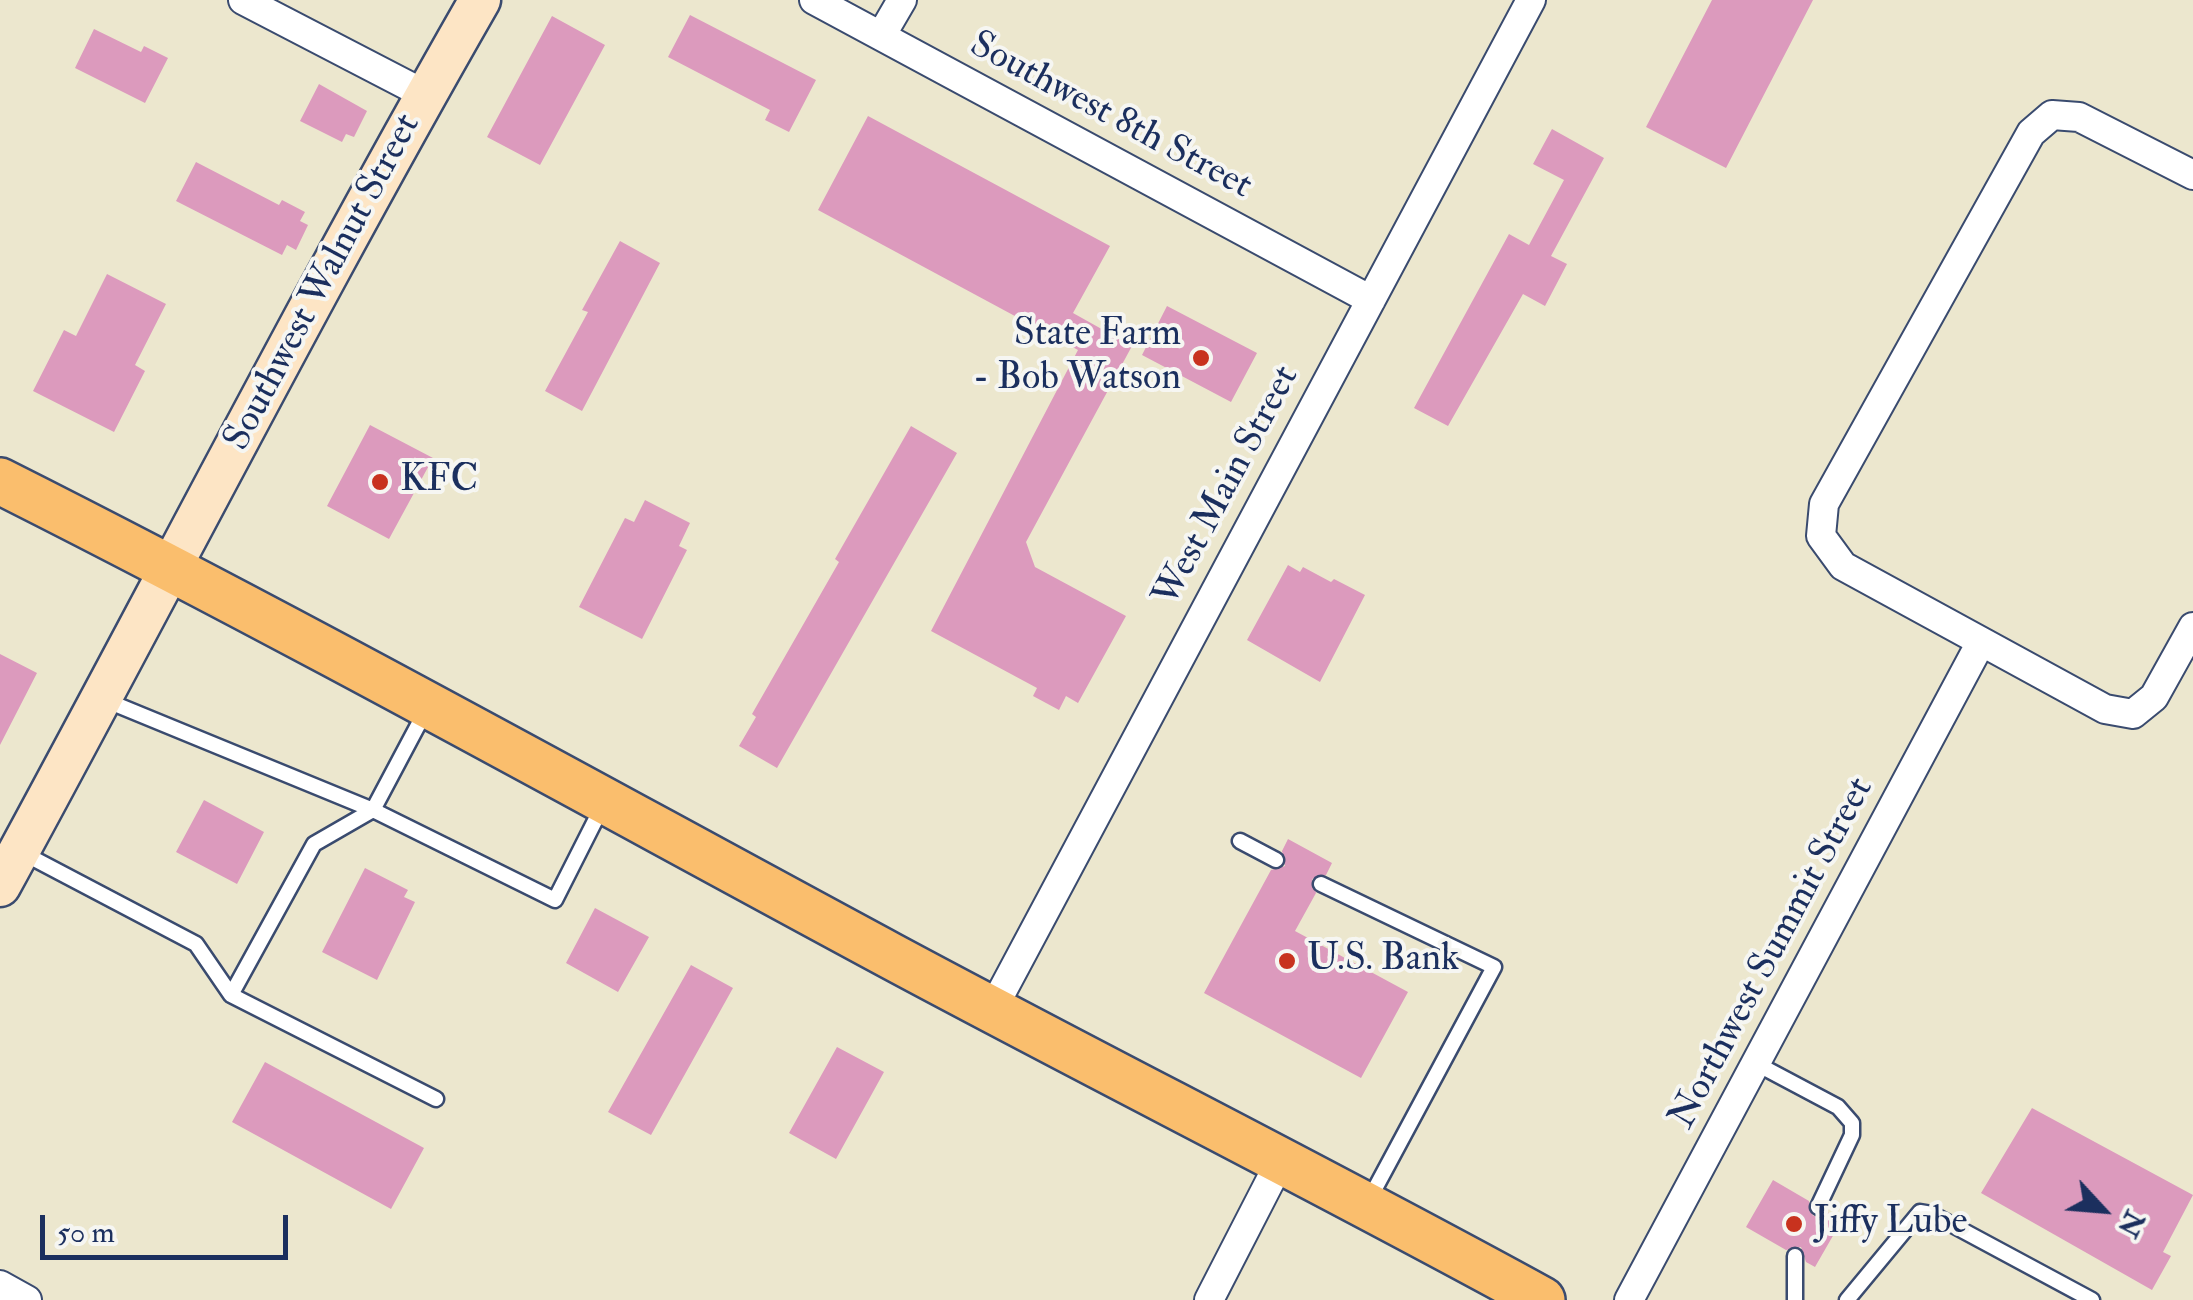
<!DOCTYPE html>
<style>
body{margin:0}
#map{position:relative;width:2193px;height:1300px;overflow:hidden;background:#ece7ce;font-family:"IM FELL Double Pica",serif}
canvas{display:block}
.north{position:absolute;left:2053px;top:1160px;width:100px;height:100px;-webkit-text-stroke:8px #f6f6f2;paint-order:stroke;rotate:116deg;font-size:28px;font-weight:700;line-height:40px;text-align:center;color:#1b2f5e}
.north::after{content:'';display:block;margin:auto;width:35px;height:45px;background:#1b2f5e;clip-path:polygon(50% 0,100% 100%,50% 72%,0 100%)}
.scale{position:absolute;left:40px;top:1215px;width:248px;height:45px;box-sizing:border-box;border:5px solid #1b2f5e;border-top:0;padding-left:12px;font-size:30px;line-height:35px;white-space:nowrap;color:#1b2f5e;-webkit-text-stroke:8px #f6f6f2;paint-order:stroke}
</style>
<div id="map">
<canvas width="2193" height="1300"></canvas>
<div class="north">N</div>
<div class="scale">50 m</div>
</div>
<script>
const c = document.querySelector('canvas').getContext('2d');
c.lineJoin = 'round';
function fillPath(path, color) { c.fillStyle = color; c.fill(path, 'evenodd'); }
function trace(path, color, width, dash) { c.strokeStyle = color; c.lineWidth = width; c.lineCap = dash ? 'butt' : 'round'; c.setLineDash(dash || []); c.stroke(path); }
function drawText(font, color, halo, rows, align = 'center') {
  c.font = font + ' "IM FELL Double Pica",serif'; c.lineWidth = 8; c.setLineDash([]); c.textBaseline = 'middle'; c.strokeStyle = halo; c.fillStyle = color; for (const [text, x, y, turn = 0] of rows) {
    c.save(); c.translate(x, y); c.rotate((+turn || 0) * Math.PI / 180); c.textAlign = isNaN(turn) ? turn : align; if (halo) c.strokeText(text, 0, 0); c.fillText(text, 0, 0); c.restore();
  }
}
fillPath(new Path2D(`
 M1712 0H1813L1726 168 1646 127Z
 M690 15 816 80 789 132 765 120 770 110 668 57Z
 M552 16 605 45 540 165 487 137Z
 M94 29 141 52 144 46 168 58 145 103 75 68Z
 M319 84 367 111 354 137 346 134 342 142 300 121Z
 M868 116 1110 246 1073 313 1132 346 1026 542 1035 567 1126 616 1078 703 1066 696 1059 710 1033 696 1037 688 931 631 1078 350 818 210Z
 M1552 129 1604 158 1551 256 1567 264 1545 306 1523 294 1448 426 1414 408 1509 234 1529 245 1564 180 1533 164Z
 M196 162 279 205 282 200 305 212 300 221 308 225 296 250 287 245 282 255 176 201Z
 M620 241 660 263 582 411 545 391 588 312 582 310Z
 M107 274 166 304 135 365 145 371 114 432 33 391 64 330 76 336Z
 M1167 306 1257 353 1231 402 1142 355Z
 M370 425 433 458 389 539 327 506Z
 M911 426 957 453 777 768 739 746 756 717 752 714 839 562 835 559Z
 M645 500 690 523 679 546 687 550 642 639 579 607 625 518 634 522Z
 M1288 565 1300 572 1303 567 1331 582 1334 579 1365 595 1320 682 1247 640Z
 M0 654 37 673 0 745Z
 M204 800 264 832 237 884 176 852Z
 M1288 839 1332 863 1326 875 1312 879 1316 893 1295 931 1408 992 1361 1078 1204 993 1271 870 1285 866 1282 851Z
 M365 868 408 890 404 897 415 902 377 980 322 952Z
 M595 908 649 937 618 992 566 963Z
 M691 965 733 988 651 1135 608 1112Z
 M837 1047 884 1072 836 1159 789 1133Z
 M265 1062 424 1148 391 1209 232 1122Z
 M2032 1108 2193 1195 2163 1252 2171 1256 2152 1290 1981 1193Z
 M1773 1180 1809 1201 1813 1216 1827 1212 1842 1220 1815 1267 1806 1262 1801 1247 1786 1250 1746 1227Z`), '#dc9abd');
const lane = new Path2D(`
 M105 700 373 810
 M425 712 373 810 555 900 602 807
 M373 810 314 844 231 995 436 1099
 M1240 841 1276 860
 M21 852 196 944 231 995
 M1321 884 1494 967 1370 1198
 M1757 1064 1838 1107 1852 1123V1135L1818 1207
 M1795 1300V1256
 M1847 1300 1920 1212 1932 1214 2092 1300`);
const street = new Path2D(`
 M243 0 426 95
 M814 0 1371 300
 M881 36 902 0
 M2193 175 2079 117 2052 115 2031 133 1824 504 1821 536 1843 566 2105 709 2133 714 2154 697 2193 627
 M992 1010 1531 0
 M0 1285 27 1300
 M1209 1300 1282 1158
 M1629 1300 1981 642`);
const secondary = new Path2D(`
 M0 886C161 591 313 291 480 0`);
const primary = new Path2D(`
 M0 481C300 632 594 796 891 956 1107 1072 1327 1182 1542 1300`);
trace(lane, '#3a4b6f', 19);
trace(street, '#3a4b6f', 32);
trace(secondary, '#3a4b6f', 45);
trace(primary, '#3a4b6f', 50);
trace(lane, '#fff', 14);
trace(street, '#fff', 28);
trace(secondary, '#fde5c5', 40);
trace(primary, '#fabe6d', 45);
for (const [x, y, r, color] of [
 [1201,358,10,"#c8321e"],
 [380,482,10,"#c8321e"],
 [1287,961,10,"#c8321e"],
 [1794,1224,10,"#c8321e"]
]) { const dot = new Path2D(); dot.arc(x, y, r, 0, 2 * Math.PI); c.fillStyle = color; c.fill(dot); trace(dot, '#f6f6f2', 4); }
drawText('38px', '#1b2f5e', '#f6f6f2', [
 ["Southwest 8th Street",1110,117,28],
 ["Southwest Walnut Street",324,283,-62],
 ["West Main Street",1228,487,-62],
 ["Northwest Summit Street",1773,954,-62]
]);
drawText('38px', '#1b2f5e', '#f6f6f2', [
 ["State Farm",1181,336,"right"],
 ["- Bob Watson",1181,380,"right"],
 ["KFC",400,482],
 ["U.S. Bank",1307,961],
 ["Jiffy Lube",1814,1224]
], 'left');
</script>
